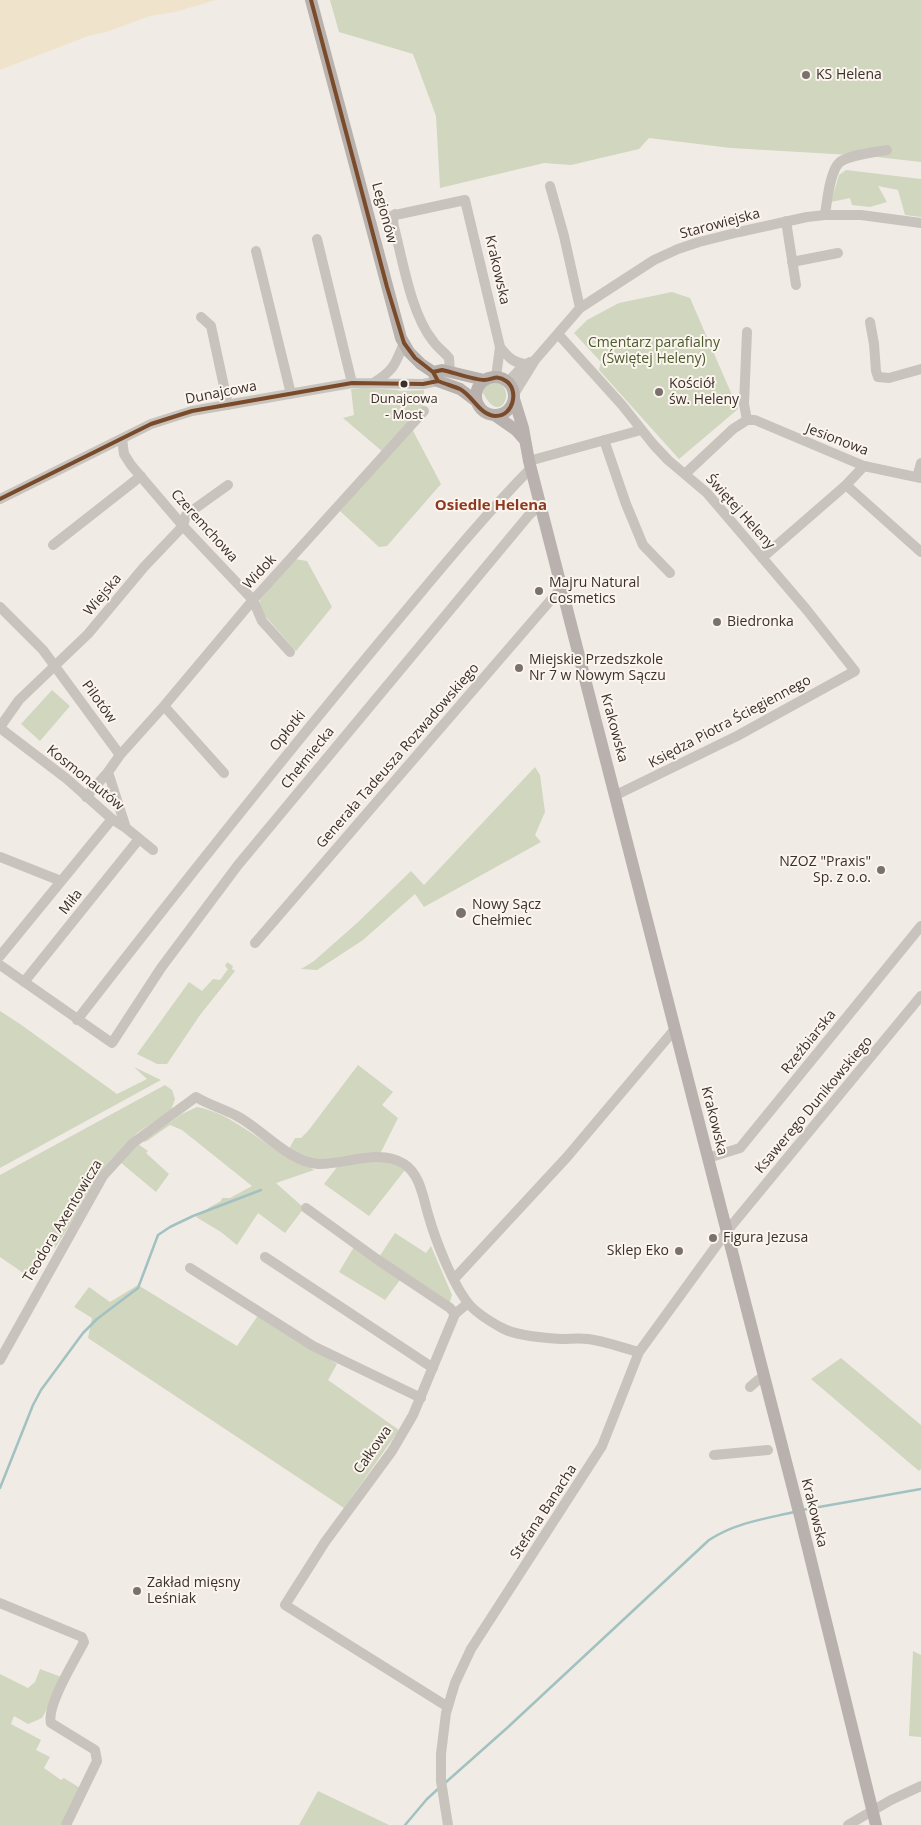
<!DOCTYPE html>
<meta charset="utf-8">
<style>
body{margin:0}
canvas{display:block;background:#f0ebe5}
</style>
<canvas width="921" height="1825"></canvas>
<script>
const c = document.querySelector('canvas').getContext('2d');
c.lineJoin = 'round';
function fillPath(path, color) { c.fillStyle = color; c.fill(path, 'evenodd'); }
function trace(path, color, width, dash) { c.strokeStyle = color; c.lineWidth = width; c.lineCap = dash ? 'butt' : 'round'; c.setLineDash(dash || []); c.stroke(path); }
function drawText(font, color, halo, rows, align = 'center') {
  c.font = font + ' "Open Sans",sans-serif'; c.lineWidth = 4; c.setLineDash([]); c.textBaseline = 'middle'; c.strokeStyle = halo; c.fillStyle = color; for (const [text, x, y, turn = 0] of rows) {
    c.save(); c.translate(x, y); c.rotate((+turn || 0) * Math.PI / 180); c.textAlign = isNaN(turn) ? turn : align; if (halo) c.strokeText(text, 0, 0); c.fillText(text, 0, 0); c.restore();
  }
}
fillPath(new Path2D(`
 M330 0H921V162L868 156 731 148 649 138 639 149 571 165 544 163 440 188 436 116 413 54 339 32Z
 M846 170 921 179V217L905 215 898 190 878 186 887 202 870 207 852 205 850 198 831 202 839 175Z
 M672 292 690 298 738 409 679 459 599 370 601 362 574 333 587 320 619 303Z
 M488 382C516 379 507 416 492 405 488 402 485 396 482 392L483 385Z
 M365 388 398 390 399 391 424 390 423 409 383 452 343 418 354 415 351 389Z
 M412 429 441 484 387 546 379 547 340 511Z
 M295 559 307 561 332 607 296 651 258 608 260 600Z
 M52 690 70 706 40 741 21 724Z
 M535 767 540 775 545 812 535 835 541 842 424 907 415 894 363 940 334 959 317 970 301 969 314 961 357 923 411 871 424 885Z
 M227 962 233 966 232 969 235 971 200 1015 167 1064H157L137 1054 189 982 202 991 213 979 220 980 228 969 225 966Z
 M0 1011 20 1024 117 1094 147 1079 134 1067 161 1080 0 1168Z
 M358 1065 393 1092 382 1105 398 1118 380 1154 318 1160 301 1155 289 1149 295 1138H301L308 1131Z
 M165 1085 172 1090 175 1099 171 1110 137 1133 112 1159 55 1248 50 1246 32 1279 0 1257V1175Z
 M197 1107C230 1113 257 1139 286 1156 295 1161 306 1164 314 1170L276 1183 304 1208 285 1233 258 1213 237 1245 221 1232 196 1217 210 1207 221 1201 222 1198H230L252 1186 182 1130 170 1125 147 1141 143 1142 144 1140 182 1114Z
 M138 1144 148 1151 146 1153 169 1174 156 1192 120 1162Z
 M374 1161 390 1162 405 1170 369 1216 324 1184 337 1167Z
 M395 1233 426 1253 431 1246 452 1295 449 1305 379 1257Z
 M354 1247 400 1280 385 1300 339 1272Z
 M138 1285 237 1346 259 1314 337 1364 328 1380 399 1430 344 1508 88 1338 92 1318 74 1307 89 1287 110 1302Z
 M841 1358 921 1425V1469L919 1471 811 1379Z
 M913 1651 921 1655V1737L909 1736Z
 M40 1669 64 1678 42 1718 28 1724 14 1716 11 1724 41 1740 36 1750 50 1757 44 1768 61 1780 64 1778 80 1788 64 1825H0V1674L28 1688 35 1682Z
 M318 1791 389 1825H299Z`), '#d1d6bf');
fillPath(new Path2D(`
 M0 0H216L175 12 150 16 106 32 88 36 0 70Z`), '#efe3cc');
trace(new Path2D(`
 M0 1488 33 1405 41 1390 83 1333 97 1319 138 1288 158 1235 170 1227 193 1216 261 1190
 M802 1510 921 1489
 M445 1783 507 1728 709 1540C735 1523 764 1519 794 1512
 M405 1825 427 1799 439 1788`), '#a1c2c1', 2.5);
trace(new Path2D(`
 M550 186 564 236 580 308
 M395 214 393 221 394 227C403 261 411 314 433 341 437 347 444 352 449 358L450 372
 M825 215C827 201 830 170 840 162 849 155 875 152 887 150
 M386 217 465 200 500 347 496 377
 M786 221 796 285
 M317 239 352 383
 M256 251 291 394
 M792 262 838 253
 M201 317 211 326 228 405
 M870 322 874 344 876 371 878 377 889 378 921 369
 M558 334 622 405 653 444 668 460 707 493 806 609 855 671 737 736 616 795
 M500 347C508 357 513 363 526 364
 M375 382C395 369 395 364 404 343
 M508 382 523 366 530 362
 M514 394 535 360 580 308 654 260 678 249 699 242 739 232 807 217 825 215H861L921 223
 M747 420 744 404 747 332
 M122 439 124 454 131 465 183 526 253 600 262 621 290 652
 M604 440 626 504 643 545 670 573
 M529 461 641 430
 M685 474 733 429 747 420H755L864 466 921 478
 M917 477 921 463
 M846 485 864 466
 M0 499 151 424 192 411 352 383 423 384 438 381
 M53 545 141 476
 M762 558 846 485 921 552
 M0 607 43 650 120 755 108 772 126 828
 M164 706 224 773
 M0 727 19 700 88 634 144 567 183 526 186 515 228 485
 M0 728 67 779 112 819 126 828 153 850
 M120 755 164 706 253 600 424 411
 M86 797 108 772
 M0 857 61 881
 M255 943 562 587
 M0 956 112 819
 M0 965 112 1043 161 968 238 865 529 515 541 504
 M24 982 139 839
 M77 1020C177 891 278 764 382 639 431 581 478 522 531 468
 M708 1158 740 1148 921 926
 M306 1208 378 1260 450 1308 455 1314
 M265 1257 433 1368
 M190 1268 313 1346 421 1398
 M454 1279 567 1157 675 1029
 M0 1360 103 1176 133 1143 196 1097C209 1105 224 1109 237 1116 263 1130 289 1162 318 1164 345 1165 379 1148 404 1164 420 1174 423 1197 428 1214 435 1239 452 1283 468 1303 476 1313 491 1322 502 1328 516 1336 545 1338 561 1339 570 1339 579 1338 588 1339 605 1341 622 1348 639 1352
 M750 1387 758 1380
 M714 1455 768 1450
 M0 1603 82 1637 84 1642C75 1660 46 1706 51 1723L95 1750 97 1761 66 1825
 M448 1707 285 1605 325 1542 392 1451 413 1415 455 1314 468 1303
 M448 1825 441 1781V1754L446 1713 455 1683 471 1649 602 1446 639 1352 727 1231 921 996
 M848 1825 891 1800 921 1786`), '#c9c3be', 10);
trace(new Path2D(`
 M311 0 401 338 409 352 421 364 433 372 438 381 460 389 476 401
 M433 372 442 370 484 380
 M476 396a19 19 0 1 1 38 0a19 19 0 1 1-38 0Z
 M514 399 523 428 529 461 801 1520 876 1825
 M496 416 516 430 524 439`), '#b8b1ad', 12);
trace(new Path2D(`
 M311 0 387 287 404 343 415 358 433 372
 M442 370C452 372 475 380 484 380 493 380 496 374 506 381 519 389 514 416 496 416 480 416 473 396 460 389 453 386 445 384 438 381L433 372Z
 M0 499 151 424 192 411 352 383 423 384 438 381`), '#7a4b2a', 4);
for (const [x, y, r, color] of [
 [806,75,5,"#7a716c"],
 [404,384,4.5,"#3b302b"],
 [659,392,5,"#7a716c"],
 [539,591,5,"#7a716c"],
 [717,622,5,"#7a716c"],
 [519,668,5,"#7a716c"],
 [881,870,5,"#7a716c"],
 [461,913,6,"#7a716c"],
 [713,1238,5,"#7a716c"],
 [679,1251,5,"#7a716c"],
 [137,1591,5,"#7a716c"]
]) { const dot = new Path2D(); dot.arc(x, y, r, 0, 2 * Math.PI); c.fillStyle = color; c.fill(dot); trace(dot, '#fbf5ee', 2); }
drawText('13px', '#3b302b', '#fbf5ee', [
 ["Dunajcowa",404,399],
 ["- Most",404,415]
]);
drawText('14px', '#3b302b', '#fbf5ee', [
 ["KS Helena",816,75],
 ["Kościół",669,384],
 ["św. Heleny",669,400],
 ["Majru Natural",549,583],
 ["Cosmetics",549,599],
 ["Biedronka",727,622],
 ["Miejskie Przedszkole",529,660],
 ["Nr 7 w Nowym Sączu",529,676],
 ["NZOZ \"Praxis\"",871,862,"right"],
 ["Sp. z o.o.",871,878,"right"],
 ["Nowy Sącz",472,905],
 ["Chełmiec",472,921],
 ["Figura Jezusa",723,1238],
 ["Sklep Eko",669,1251,"right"],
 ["Zakład mięsny",147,1583],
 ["Leśniak",147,1599]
], 'left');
drawText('14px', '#3b302b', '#fbf5ee', [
 ["Legionów",384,213,75],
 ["Starowiejska",720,224,-15],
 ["Krakowska",497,270,77],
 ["Dunajcowa",221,393,-11],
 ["Jesionowa",837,440,21],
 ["Świętej Heleny",740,512,48],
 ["Czeremchowa",204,526,48],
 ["Widok",260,572,-47],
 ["Wiejska",103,595,-50],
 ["Pilotów",99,702,54],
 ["Księdza Piotra Ściegiennego",730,722,-28],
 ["Krakowska",614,728,75],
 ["Opłotki",288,731,-51],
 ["Generała Tadeusza Rozwadowskiego",398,756,-49],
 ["Chełmiecka",308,758,-51],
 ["Kosmonautów",85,778,39],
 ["Miła",71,902,-51],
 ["Rzeźbiarska",809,1042,-51],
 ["Ksawerego Dunikowskiego",814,1105,-50],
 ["Krakowska",714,1121,76],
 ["Teodora Axentowicza",63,1221,-59],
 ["Całkowa",373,1450,-55],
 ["Stefana Banacha",544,1512,-57],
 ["Krakowska",814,1513,76]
]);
drawText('14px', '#4a5a2e', '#fbf5ee', [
 ["Cmentarz parafialny",654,343],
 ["(Świętej Heleny)",654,359]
]);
drawText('bold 15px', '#8c3b22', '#fbf5ee', [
 ["Osiedle Helena",491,506]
]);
</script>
